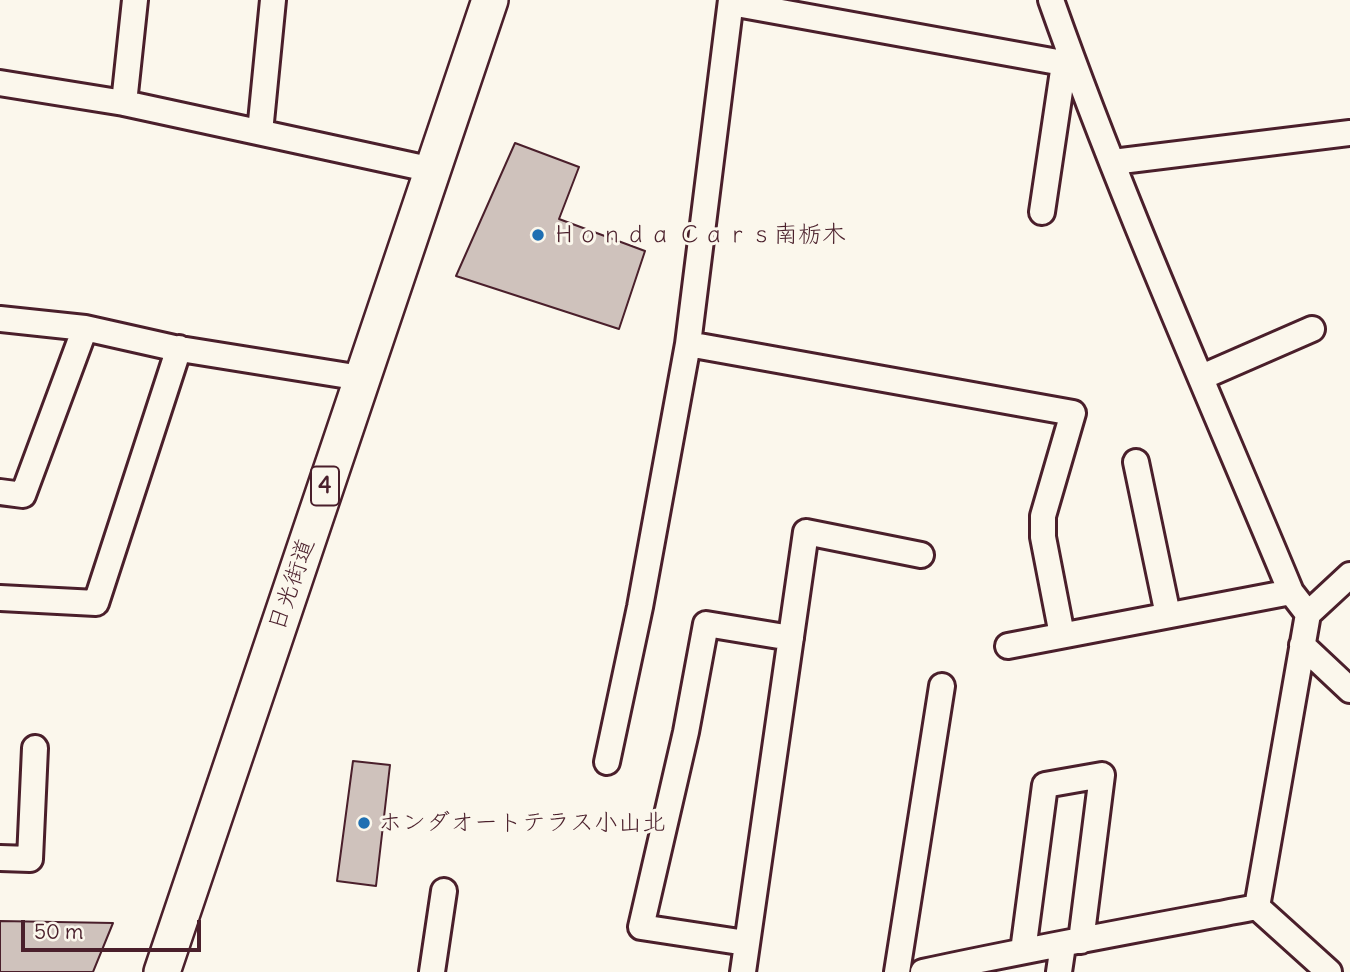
<!DOCTYPE html>
<meta charset="utf-8">
<style>
body{margin:0}
#map{position:relative;width:1350px;height:972px;overflow:hidden;background:#fbf7ec;font-family:Delius,sans-serif}
canvas{display:block}
.scale{position:absolute;left:21px;top:920px;width:180px;height:32px;box-sizing:border-box;border:4px solid #4a1f2b;border-top:0;padding-left:9px;font-size:21px;line-height:24px;white-space:nowrap;color:#4a1f2b;-webkit-text-stroke:5px #fbf7ec;paint-order:stroke}
</style>
<div id="map">
<canvas width="1350" height="972"></canvas>
<div class="scale">50 m</div>
</div>
<script>
const c = document.querySelector('canvas').getContext('2d');
c.lineJoin = 'round';
function fillPath(path, color) { c.fillStyle = color; c.fill(path, 'evenodd'); }
function trace(path, color, width, dash) { c.strokeStyle = color; c.lineWidth = width; c.lineCap = dash ? 'butt' : 'round'; c.setLineDash(dash || []); c.stroke(path); }
function drawText(font, color, halo, rows, align = 'center') {
  c.font = font + ' Delius,"Klee One",sans-serif'; c.lineWidth = 6; c.setLineDash([]); c.textBaseline = 'middle'; c.strokeStyle = halo; c.fillStyle = color; for (const [text, x, y, turn = 0] of rows) {
    c.save(); c.translate(x, y); c.rotate((+turn || 0) * Math.PI / 180); c.textAlign = isNaN(turn) ? turn : align; if (halo) c.strokeText(text, 0, 0); c.fillText(text, 0, 0); c.restore();
  }
}
const building = new Path2D(`
 M515 143 579 167 559 219 645 251 619 329 456 276Z
 M353 761 390 765 376 886 337 881Z
 M0 921 113 923 93 972H0Z`);
fillPath(building, '#cfc2bc');
trace(building, '#4a1f2b', 2);
const minor = new Path2D(`
 M1051 0C1122 201 1209 395 1291 592L1308 614 1257 907
 M731 3 1074 65
 M0 83 124 103 433 170
 M124 103 135 0
 M260 132 273 0
 M1113 162 1350 133
 M1042 212 1064 64
 M0 319 85 328 174 348 361 378
 M688 344 1073 413 1043 516V537L1062 635
 M1202 377 1312 329
 M1136 462 1168 615
 M0 492 23 495 85 328
 M0 598 96 603 179 348
 M1308 614 1350 575
 M1302 645 1350 690
 M1008 646 1291 592
 M607 762 640 607 688 344 731 0
 M0 858 30 859 35 748
 M1257 907 1329 972
 M746 943 641 927 686 732 706 624 791 638
 M1023 951 1045 785 1102 775 1081 941
 M432 972 444 891
 M743 972 806 532 921 555
 M897 972 942 686
 M923 972C1033 948 1145 928 1257 907
 M1059 972 1063 945`);
const highway = new Path2D(`
 M162 972 490 0`);
trace(minor, '#4a1f2b', 30);
trace(highway, '#4a1f2b', 40);
trace(minor, '#fbf7ec', 24);
trace(highway, '#fbf7ec', 35);
for (const [x, y, r, color] of [
 [538,235,7,"#1f6fb2"],
 [364,823,7,"#1f6fb2"]
]) { const dot = new Path2D(); dot.arc(x, y, r, 0, 2 * Math.PI); c.fillStyle = color; c.fill(dot); trace(dot, '#fbf7ec', 2.5); }
for (const [x, y, w] of [
 [325,486,28]
]) { const box = new Path2D(); box.roundRect(x - w / 2, y - 19.5, w, 39, 5); c.fillStyle = '#fbf7ec'; c.fill(box); trace(box, '#4a1f2b', 2); }
drawText('bold 23px', '#4a1f2b', null, [
 ["4",325,486]
]);
drawText('24px', '#4a1f2b', '#fbf7ec', [
 ["Ｈｏｎｄａ Ｃａｒｓ南栃木",552,235],
 ["ホンダオートテラス小山北",378,823]
], 'left');
drawText('24px', '#4a1f2b', '#fbf7ec', [
 ["日光街道",292,585,-71]
]);
</script>
